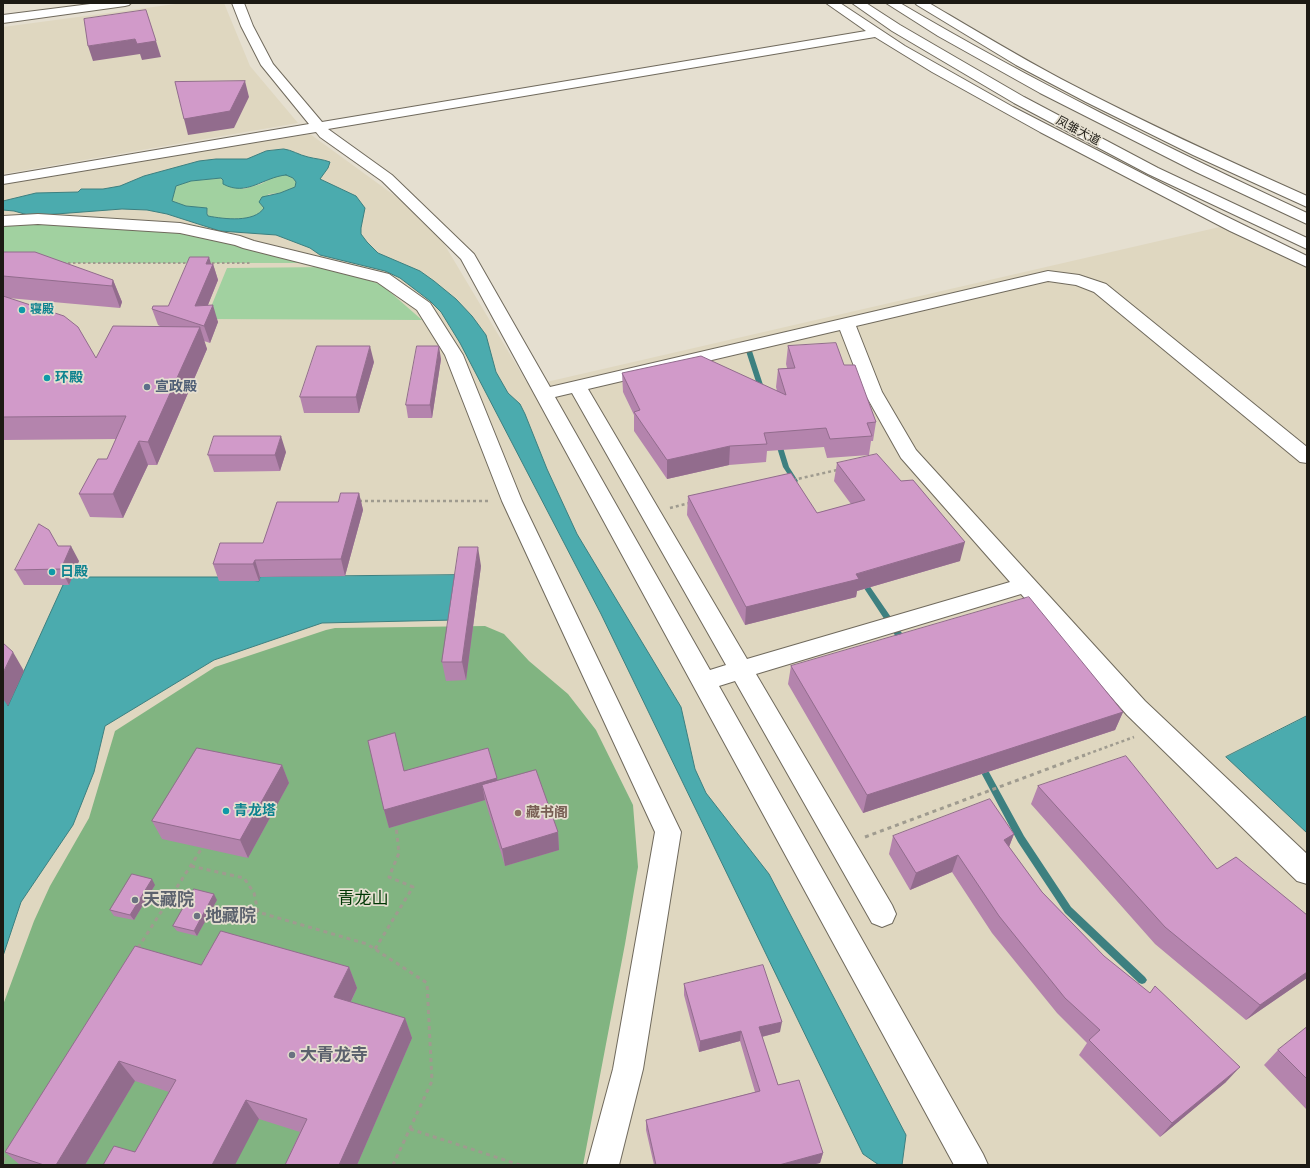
<!DOCTYPE html>
<meta charset="utf-8">
<style>
body{margin:0}
#map{position:relative;width:1310px;height:1168px;overflow:hidden;background:#e5dfd0;font-family:"Fira Sans Condensed",sans-serif}
canvas{display:block}
.frame{position:absolute;inset:0;border:4px solid #1c1a14;pointer-events:none}
</style>
<div id="map">
<canvas width="1310" height="1168"></canvas>
<div class="frame"></div>
</div>
<script>
const c = document.querySelector('canvas').getContext('2d');
c.lineJoin = 'round';
function fillPath(path, color) { c.fillStyle = color; c.fill(path, 'evenodd'); }
function trace(path, color, width, dash) { c.strokeStyle = color; c.lineWidth = width; c.lineCap = dash ? 'butt' : 'round'; c.setLineDash(dash || []); c.stroke(path); }
function drawText(font, color, halo, rows, align = 'center') {
  c.font = font + ' "Fira Sans Condensed","Noto Sans SC",sans-serif'; c.lineWidth = 3.5; c.setLineDash([]); c.textBaseline = 'middle'; c.strokeStyle = halo; c.fillStyle = color; for (const [text, x, y, turn = 0] of rows) {
    c.save(); c.translate(x, y); c.rotate((+turn || 0) * Math.PI / 180); c.textAlign = isNaN(turn) ? turn : align; if (halo) c.strokeText(text, 0, 0); c.fillText(text, 0, 0); c.restore();
  }
}
fillPath(new Path2D(`
 M183 3H224L250 66 298 123 3 174V27Z
 M310 134 431 222 529 386 1224 226 1307 266V1165H3V184Z`), '#dfd7c0');
fillPath(new Path2D(`
 M286 175 293 178 296 182 295 187 280 193 269 194 259 202 264 208C254 223 224 219 208 216L207 208 186 206 172 201 176 186 191 181 221 178 244 189 261 184 276 176Z
 M3 221 180 228 327 263H3Z
 M330 267 382 285 422 320 206 319 227 268Z`), '#a1d1a0');
fillPath(new Path2D(`
 M485 626 504 634 529 661 568 694 596 730 633 805 638 867 625 944 583 1165H3V1005L34 921 50 886 89 818 115 731 215 667 326 630 335 628Z`), '#81b481');
const water = new Path2D(`
 M284 149C292 150 299 155 308 157 316 159 322 159 330 162L328 168 320 179 356 196 365 208 361 228V234L367 242 378 253 420 271 434 281 456 299 472 316 486 335 496 372 508 393 520 404 525 414 547 469 577 534 681 707 695 769 706 793 769 874 906 1135 902 1165H879L863 1154 601 614 460 343 441 312 430 301 400 278 385 271 320 255 310 248 276 235 220 231 167 214 147 210 122 209 43 215H28L14 211 3 210V201L36 193 78 192 81 189H103L120 186 144 176 199 161 216 159H247L266 151ZM286 175 293 178 296 182 295 187 280 193 262 197 259 202 264 208C254 223 224 219 208 216L207 214V208L186 206 172 201 176 186 191 181 221 178 223 180V184C247 197 263 177 286 175Z
 M461 575 454 620 322 623 214 660 105 726 94 772 73 825 21 902 3 956V693L8 706 63 585 72 577H221L259 581 260 577Z
 M1307 716V833L1226 757Z`);
fillPath(water, '#4babae');
trace(water, '#3d8080', 1);
fillPath(new Path2D(`
 M749 349 752 351 765 391 764 392 762 393 759 391 746 351Z
 M778 439 781 441 789 467 798 481 797 482H793L783 467 775 441Z
 M862 577 864 578 906 639 907 641 906 643H900L860 582 859 580 860 578Z
 M981 762 984 763 1024 836 1071 907 1145 977 1147 980 1145 983 1142 984 1139 983 1065 913 1018 842 977 765 978 763Z`), '#3d8080');
const minor = new Path2D(`
 M232 3H244L253 26 273 64 322 122 866 31 826 3H840L905 46 1013 107 1217 212 1307 256V267L1230 231 1040 132 932 72 875 37 328 129 392 175 474 254 550 387 1048 271 1079 275 1106 284 1307 447V463L1300 462 1094 292 1076 285 1048 281 856 326 882 392 916 450 1145 701 1307 854V884L1297 881 1127 715 1021 594 756 674 892 905 896 914 892 923 882 927 872 923 735 681 719 686 983 1154 988 1165H954L461 259 382 181 320 137 316 132 3 184V176L309 124 261 65 241 26ZM840 330 864 392 901 458 1010 582 747 659 588 389ZM572 393 726 665 710 670 555 397Z
 M915 3H929C973 29 1016 55 1061 79 1141 121 1224 159 1307 196V207L1193 155 1086 102 1016 65 917 5Z
 M38 214 180 223 240 236 254 241 389 274 430 303 463 355 522 501 681 832 643 1069 619 1165H587L613 1069 655 832 502 501 445 355 417 310 377 282 243 248 235 245 180 233 38 224 3 226V216Z`);
const major = new Path2D(`
 M98 3H131L129 5 125 6 3 23V15Z
 M852 3H866L900 25 1024 97 1158 168 1307 238V249L1148 174 1014 103 892 31Z
 M886 3H900C1032 81 1168 148 1307 213V224L1196 172 1040 93 938 36Z`);
trace(minor, '#706a5d', 2);
trace(major, '#706a5d', 2);
trace(new Path2D(`
 M63 263H190
 M207 263H250`), '#9f9b8f', 2, [2.5, 2.5]);
trace(new Path2D(`
 M793 480 837 470
 M359 501H490
 M670 508 689 503
 M1082 756 1134 737`), '#9f9b8f', 2.5, [3, 3]);
trace(new Path2D(`
 M865 837 1085 755
 M191 866 244 878 254 893 258 912 367 944 427 983 432 1081 393 1165
 M138 948 202 848
 M375 949 413 887 389 877 399 853 396 826
 M410 1129 520 1165
 M3 1161 9 1152`), '#9f9b8f', 3, [4, 4]);
fillPath(minor, '#fff');
fillPath(major, '#fff');
fillPath(new Path2D(`
 M3 252 113 280 122 302 120 308 8 298 96 358 160 326 158 325 152 309 168 306 211 264H213L218 280 208 305 218 322 210 343 204 341 207 349 157 465H148L123 518 90 517 79 494 107 459 116 439 3 440Z
 M788 346 844 365 876 422 873 441H871L869 455 827 458 824 447 767 451 766 462 729 465 667 479 634 431V415L623 392 622 373 777 391 776 387 778 369 787 368 786 364Z
 M441 359 432 418H408L406 405Z
 M374 362 359 413H304L300 397Z
 M286 452 280 471 214 472 208 455Z
 M837 463 960 561 857 591 856 597 745 625 687 515 688 496 817 513 851 504 834 481Z
 M359 493 363 510 345 576 260 577 259 581H219L213 564 263 543 338 502Z
 M58 546 79 561 69 585H24L15 570Z
 M481 566 466 680 446 681 442 662Z
 M791 666 1123 712 1115 730 863 813 788 684Z
 M282 765 289 783 248 858 162 839 152 821Z
 M404 771 498 781 558 832 559 850 505 866 485 800 389 828 384 810Z
 M1038 786 1217 869 1307 978 1246 1020 1155 944 1031 804Z
 M1014 834 1009 847 1042 892 1104 956 1226 1082 1160 1137 1079 1055 1087 1043 1057 1013 992 933 952 872 910 890 889 854 893 836Z
 M155 885 134 920 114 916 110 910Z
 M217 900 197 936 177 931 173 926Z
 M201 965 349 967 357 988 351 1002 405 1018 412 1038 357 1165H285L300 1132 259 1119 135 1152 169 1092 135 1081 85 1165H20L5 1152Z
 M684 984 780 1032 762 1037 778 1085 823 1153 820 1163 811 1165H654L646 1130V1120L755 1092 740 1041 699 1052 684 995Z
 M1307 1027V1110L1264 1065 1278 1050Z`), '#b484ad');
fillPath(new Path2D(`
 M135 39 156 41 161 57 142 60 140 54 93 61 88 46Z
 M245 81 249 97 234 128 188 135 184 119Z
 M209 257 212 267 213 264 218 280 201 322 195 306 206 264Z
 M113 280 122 302 120 308 112 286Z
 M213 305 218 322 210 343 204 326Z
 M200 327 207 349 157 465 148 442Z
 M370 346 374 362 359 413 356 397Z
 M439 346 441 359 432 418 430 405Z
 M281 436 286 452 280 471 275 455Z
 M139 441 148 465 123 518 113 494Z
 M730 446 729 465 667 479V460Z
 M359 493 363 510 345 576 341 559Z
 M965 542 960 561 857 591 856 597 745 625 746 607Z
 M71 546 79 561 69 585 61 569Z
 M478 547 481 566 466 680 462 662Z
 M255 560 260 577 259 581 253 564Z
 M13 652 24 671 8 706 3 699V673Z
 M1123 712 1115 730 863 813 867 795Z
 M282 765 289 783 248 858 240 840Z
 M497 778 500 796 482 785 485 800 389 828 384 810Z
 M558 832 559 850 505 866 502 849Z
 M1014 834 1007 852 1004 840Z
 M958 855 952 872 910 890 916 873Z
 M152 879 155 885 134 920 130 915Z
 M214 894 217 900 197 936 194 931Z
 M349 967 357 988 343 1018 334 997Z
 M1307 972V978L1246 1020 1260 1005Z
 M405 1018 412 1038 357 1165H339Z
 M782 1022 780 1032 757 1038 759 1027Z
 M741 1031 740 1041 699 1052 700 1041Z
 M119 1061 135 1081 85 1165H56Z
 M1240 1067 1226 1082 1160 1137 1172 1123Z
 M246 1100 259 1119 235 1165H212Z
 M823 1153 820 1163 811 1165H779Z`), '#926c8d');
const building = new Path2D(`
 M146 10 156 41 137 44 135 39 88 46 84 19Z
 M245 81 230 111 184 119 175 82Z
 M3 252H35L113 280 112 286 3 276Z
 M190 257H209L206 264H213L195 306 213 305 204 326 152 309 153 306H168Z
 M3 296 64 316 78 327 96 358 113 326 200 327 148 442 139 441 113 494H79L98 459H107L126 416 3 417Z
 M836 343 844 365H855L876 422 867 423 872 436 830 439 826 428 764 433 767 444 730 446 667 460 634 412 640 410 622 373 701 356 786 395 778 369 795 368 788 346Z
 M317 346H370L356 397H300Z
 M417 346H439L430 405H406Z
 M214 436H281L275 455H208Z
 M877 454 901 481 913 480 965 542 856 574 859 579 746 607 688 496 791 473 817 513 865 500 837 463Z
 M341 493H359L341 559 255 560 253 564H213L220 543H263L277 502H338Z
 M39 524 49 530 58 546H71L61 569 15 570Z
 M459 547H478L462 662H442Z
 M1029 597 1123 712 867 795 791 666Z
 M3 643 13 652 3 673Z
 M395 733 404 771 488 748 497 778 384 810 368 741Z
 M197 748 282 765 240 840 152 821Z
 M1126 756 1217 869 1236 857 1307 915V972L1260 1005 1165 927 1038 786Z
 M536 770 558 832 502 849 482 785Z
 M990 799 1014 834 1004 840 1042 892 1104 956 1150 993 1155 986 1240 1067 1172 1123 1089 1040 1100 1030 1065 998 999 916 958 855 916 873 893 836Z
 M132 874 152 879 130 915 110 910Z
 M194 889 214 894 194 931 173 926Z
 M221 931 349 967 334 997 405 1018 339 1165H285L307 1119 246 1100 212 1165H103L114 1146 135 1152 176 1080 119 1061 56 1165H44L5 1152 135 946 201 965Z
 M763 965 782 1022 759 1027 778 1085 799 1080 823 1153 779 1165H656L646 1120 760 1091 741 1031 700 1041 684 984Z
 M1307 1027V1079L1278 1050Z`);
fillPath(building, '#d19ac9');
trace(building, '#926c8d', 1);
for (const [x, y, r, color] of [
 [22,310,4,"#0f9aa8"],
 [47,378,4,"#0f9aa8"],
 [147,387,4,"#5c6f8a"],
 [52,572,4,"#0f9aa8"],
 [226,811,4,"#0f9aa8"],
 [518,813,4,"#8d6e63"],
 [135,900,4,"#6b7280"],
 [197,916,4,"#6b7280"],
 [292,1055,4,"#6b7280"]
]) { const dot = new Path2D(); dot.arc(x, y, r, 0, 2 * Math.PI); c.fillStyle = color; c.fill(dot); trace(dot, '#e5dfd0', 1.5); }
drawText('12px', '#1c1a14', '#e5dfd0', [
 ["凤雏大道",1078,131,28]
]);
drawText('bold 12px', '#0d838f', '#e5dfd0', [
 ["寝殿",30,310]
], 'left');
drawText('bold 14px', '#0d838f', '#e5dfd0', [
 ["环殿",55,378],
 ["日殿",60,572],
 ["青龙塔",234,811]
], 'left');
drawText('bold 14px', '#4e5e75', '#e5dfd0', [
 ["宣政殿",155,387]
], 'left');
drawText('bold 14px', '#785e54', '#e5dfd0', [
 ["藏书阁",526,813]
], 'left');
drawText('17px', '#003704', '#e5dfd0', [
 ["青龙山",363,899]
]);
drawText('bold 17px', '#5b616d', '#e5dfd0', [
 ["天藏院",143,900],
 ["地藏院",205,916],
 ["大青龙寺",300,1055]
], 'left');
</script>
